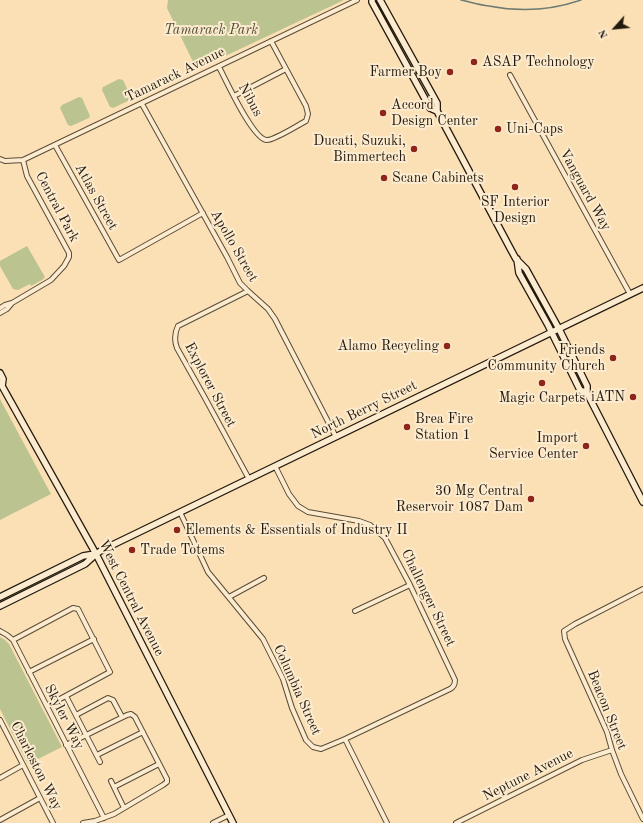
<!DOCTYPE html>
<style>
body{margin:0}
#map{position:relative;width:643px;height:823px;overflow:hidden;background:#fce0b5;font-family:"Old Standard TT",serif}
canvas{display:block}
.north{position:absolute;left:595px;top:8px;width:40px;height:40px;-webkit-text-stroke:3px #fdebcf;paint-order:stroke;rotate:243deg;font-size:11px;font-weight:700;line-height:16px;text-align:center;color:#221a0e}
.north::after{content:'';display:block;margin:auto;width:14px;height:18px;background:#221a0e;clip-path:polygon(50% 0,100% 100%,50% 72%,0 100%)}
</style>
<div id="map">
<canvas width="643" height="823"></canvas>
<div class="north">N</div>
</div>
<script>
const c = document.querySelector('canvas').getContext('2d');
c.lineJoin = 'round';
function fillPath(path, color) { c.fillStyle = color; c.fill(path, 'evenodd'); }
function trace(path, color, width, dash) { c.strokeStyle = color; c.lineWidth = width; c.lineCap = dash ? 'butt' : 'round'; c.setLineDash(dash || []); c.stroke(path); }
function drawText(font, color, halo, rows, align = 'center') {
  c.font = font + ' "Old Standard TT",serif'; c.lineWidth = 4; c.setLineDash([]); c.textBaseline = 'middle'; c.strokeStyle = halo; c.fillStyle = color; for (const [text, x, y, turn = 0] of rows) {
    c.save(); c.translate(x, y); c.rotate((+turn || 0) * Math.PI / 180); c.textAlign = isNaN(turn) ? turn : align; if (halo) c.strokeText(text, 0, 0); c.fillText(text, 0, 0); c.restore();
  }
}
fillPath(new Path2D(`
 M168 0H344L204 66H195L167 8Z
 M119 79 123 80 131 97 130 100 113 108 110 107 102 90 103 87Z
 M79 97 82 98 90 116 89 118 71 126 68 125 60 108 62 105Z
 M27 246 45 277 42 280 31 286 30 284 18 290 13 289 0 266V261Z
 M0 399 51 494 0 520Z
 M0 637 5 640 9 644 62 747 28 764 0 709Z`), '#bbc390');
trace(new Path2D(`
 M461 0C470 2 479 5 489 6 519 12 552 10 581 0`), '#6e7b73', 1.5);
const street = new Path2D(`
 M219 67C226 80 253 140 267 140 275 140 298 125 306 121L308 114 306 106 271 41
 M510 75 630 294
 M234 96 286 69
 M142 104 227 257 240 283 248 291 268 309 275 319 336 437
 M55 145 119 260 203 213
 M0 159 5 161 23 160 357 0
 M248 291 178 326C174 334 174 340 177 348L205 398 249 479
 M0 308 5 305 12 303 51 280 64 266 69 257V253L27 176 23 160
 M0 313 7 309 12 303
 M275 466 289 494 298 506 308 512 359 521 370 525 385 538 410 585 455 680C455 684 454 687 450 689L345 739
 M180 512 208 572 263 639 283 679 292 708 306 740 313 747 321 749 345 739 387 823
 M643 589 575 624 564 631 565 639 607 732 612 750 621 774 643 819
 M229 597 264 578
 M355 611 410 585
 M0 631 7 635 13 640 104 818
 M13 640 73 608 78 609 110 672 47 706
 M29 672 94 639
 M66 696 100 762
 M76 715 108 698 113 700 122 717
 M0 720 53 823
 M66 745 127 715 131 714 135 717 167 779V782L163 785 114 814 95 821 83 823
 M97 755 143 732
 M0 778 23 765
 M111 781 124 808
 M114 787 159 764
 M0 820 40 798
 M213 823 229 815
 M456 823 582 760 612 750`);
const secondary = new Path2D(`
 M372 0V2L430 108 437 111
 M380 0 437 103V111L510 248 516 259 526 269 559 329 587 386V393
 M517 259 519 273 548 325 580 390 587 393 643 502
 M0 373 3 379 2 386
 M0 384 2 386 96 554 233 823
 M0 597 83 556 95 554
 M0 606 85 564 96 554 102 550 643 288`);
trace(street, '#584c38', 6);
trace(secondary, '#221a0e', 8);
trace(street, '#fdebcf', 4);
trace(secondary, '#fdebcf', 5.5);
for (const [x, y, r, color] of [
 [474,62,4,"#8f2418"],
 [450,72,4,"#8f2418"],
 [383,113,4,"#8f2418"],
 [498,129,4,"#8f2418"],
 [414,149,4,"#8f2418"],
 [384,178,4,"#8f2418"],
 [515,187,4,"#8f2418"],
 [447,346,4,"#8f2418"],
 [613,358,4,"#8f2418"],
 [542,383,4,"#8f2418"],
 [633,397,4,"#8f2418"],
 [407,427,4,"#8f2418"],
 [586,446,4,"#8f2418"],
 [531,499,4,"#8f2418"],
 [177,530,4,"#8f2418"],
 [132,550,4,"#8f2418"]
]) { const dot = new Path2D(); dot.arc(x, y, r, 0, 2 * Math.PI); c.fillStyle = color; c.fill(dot); trace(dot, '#fdebcf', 1.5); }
drawText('italic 14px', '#504d35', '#fdebcf', [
 ["Tamarack Park",211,30]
]);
drawText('14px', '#221a0e', '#fdebcf', [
 ["ASAP Technology",482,62],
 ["Farmer Boy",442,72,"right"],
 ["Accord",391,105],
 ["Design Center",391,121],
 ["Uni-Caps",506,129],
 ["Ducati, Suzuki,",406,141,"right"],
 ["Bimmertech",406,157,"right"],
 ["Scane Cabinets",392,178],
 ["SF Interior",515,202,"center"],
 ["Design",515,218,"center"],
 ["Alamo Recycling",439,346,"right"],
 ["Friends",605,350,"right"],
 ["Community Church",605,366,"right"],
 ["iATN",625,397,"right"],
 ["Magic Carpets",542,398,"center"],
 ["Brea Fire",415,419],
 ["Station 1",415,435],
 ["Import",578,438,"right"],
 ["Service Center",578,454,"right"],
 ["30 Mg Central",523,491,"right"],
 ["Reservoir 1087 Dam",523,507,"right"],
 ["Elements & Essentials of Industry II",185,530],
 ["Trade Totems",140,550]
], 'left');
drawText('14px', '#221a0e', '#fdebcf', [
 ["Tamarack Avenue",175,75,-26],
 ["Nibus",250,100,61],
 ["Vanguard Way",585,190,61],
 ["Atlas Street",96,197,61],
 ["Central Park",57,207,62],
 ["Apollo Street",234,246,60],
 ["Explorer Street",210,385,62],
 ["North Berry Street",364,410,-26],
 ["West Central Avenue",131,598,63],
 ["Challenger Street",428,598,64],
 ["Columbia Street",297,690,66],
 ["Beacon Street",607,710,68],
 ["Skyler Way",64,717,63],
 ["Charleston Way",36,766,63],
 ["Neptune Avenue",528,775,-27]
]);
</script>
